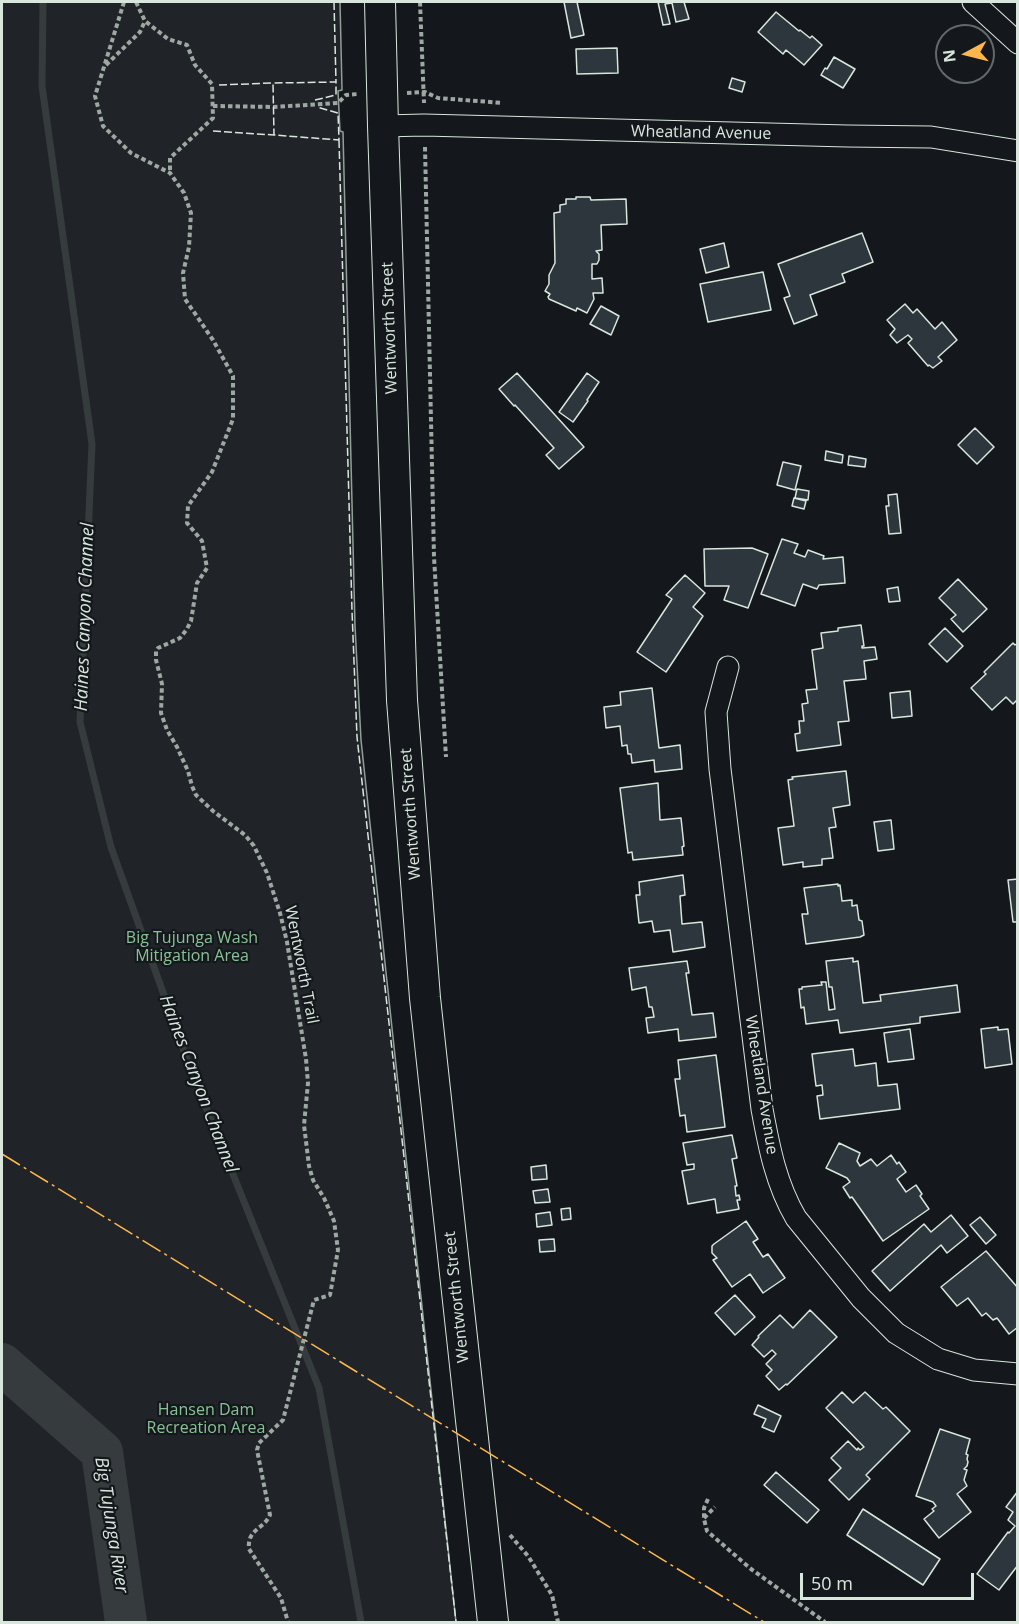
<!DOCTYPE html>
<style>
body{margin:0}
#map{position:relative;width:1019px;height:1624px;overflow:hidden;background:#14181c;font-family:"Open Sans",sans-serif}
canvas{display:block}
.frame{position:absolute;inset:0;border:3px solid #d8e6dc;pointer-events:none}
.north{position:absolute;left:935px;top:24px;width:60px;height:60px;box-sizing:border-box;background:#14181c;border:2px solid #626a69;border-radius:50%;rotate:263deg;font-size:16px;font-weight:700;line-height:24px;text-align:center;color:#d8e6dc}
.north::after{content:'';display:block;margin:auto;width:21px;height:27px;background:#ffb74d;clip-path:polygon(50% 0,100% 100%,50% 72%,0 100%)}
.scale{position:absolute;left:800px;top:1573px;width:174px;height:27px;box-sizing:border-box;border:3px solid #d8e6dc;border-top:0;padding-left:8px;font-size:18px;line-height:21px;white-space:nowrap;color:#d8e6dc;-webkit-text-stroke:4px #14181c;paint-order:stroke}
</style>
<div id="map">
<canvas width="1019" height="1624"></canvas>
<div class="frame"></div>
<div class="north">N</div>
<div class="scale">50 m</div>
</div>
<script>
const c = document.querySelector('canvas').getContext('2d');
c.lineJoin = 'round';
function fillPath(path, color) { c.fillStyle = color; c.fill(path, 'evenodd'); }
function trace(path, color, width, dash) { c.strokeStyle = color; c.lineWidth = width; c.lineCap = dash ? 'butt' : 'round'; c.setLineDash(dash || []); c.stroke(path); }
function drawText(font, color, halo, rows, align = 'center') {
  c.font = font + ' "Open Sans",sans-serif'; c.lineWidth = 4.5; c.setLineDash([]); c.textBaseline = 'middle'; c.strokeStyle = halo; c.fillStyle = color; for (const [text, x, y, turn = 0] of rows) {
    c.save(); c.translate(x, y); c.rotate((+turn || 0) * Math.PI / 180); c.textAlign = isNaN(turn) ? turn : align; if (halo) c.strokeText(text, 0, 0); c.fillText(text, 0, 0); c.restore();
  }
}
const green = new Path2D(`
 M2 2H340L342 90 338 91 340 131 343 132 355 626 361 740 456 1622H2Z`);
fillPath(green, '#202428');
trace(green, '#939e99', 1.5);
trace(new Path2D(`
 M43 2 42 86 92 444 80 722 111 847 189 1065 319 1388 361 1622`), '#363b3e', 7);
trace(new Path2D(`
 M2 1364 102 1452 126 1622`), '#363b3e', 42);
const building = new Path2D(`
 M564 2H577L584 35 571 38Z
 M658 2H684L689 19 676 22 672 3 665 4 670 24 663 25Z
 M776 12 799 31 800 30 810 38 812 36 822 45 804 65 786 50 783 54 758 32Z
 M617 48 618 73 577 74 576 49Z
 M834 57 855 69 843 88 821 75 825 68 827 69Z
 M732 78 745 82 742 92 729 88Z
 M576 197H590L591 200 626 199 627 224 601 225 602 250 596 251 599 254V260L597 264H592V279L602 278 603 293H593L594 299 587 313 577 308 576 311 549 299 548 297 550 294 545 291 549 284V275L555 263 554 213 560 212V205L566 204V199H576Z
 M862 233 873 262 842 274 845 282 810 295 817 315 794 324 784 298 790 296 778 264Z
 M724 243 729 267 706 273 700 249Z
 M763 272 771 310 708 322 700 284Z
 M905 304 913 313 917 309 935 329 942 322 957 340 938 357 942 361 933 368 929 365 928 366 908 343 912 339 908 335 897 343 890 335 895 329 887 320Z
 M601 306 619 316 611 335 590 324Z
 M517 373 584 447 559 469 546 455 554 448 515 405 514 406 499 389Z
 M587 373 599 382 587 400 588 401 573 422 559 412Z
 M975 428 994 447 977 464 958 445Z
 M826 451 843 455 842 463 825 460Z
 M849 456 866 459 865 467 848 465Z
 M783 462 801 466 795 490 777 485Z
 M797 489 809 491 808 500 795 498Z
 M897 494 901 533 889 534 886 506H889L888 495Z
 M794 498 806 501 804 509 792 506Z
 M782 539 798 544 794 553 805 557 808 550 824 556 823 559 843 557 845 583 819 585 817 589 803 584 795 606 761 594Z
 M752 548 768 554 748 608 724 600 729 586H705L704 549Z
 M685 575 705 593 693 607 703 616 666 672 637 652 672 599 666 595Z
 M958 579 987 609 963 632 951 619 956 615 939 598Z
 M898 587 900 601 889 602 887 589Z
 M861 625 864 646H862V648L875 647 877 659 864 661 866 679 844 681 849 721 838 722 841 745 797 751 795 734 800 733 799 721H804L802 704 808 703 806 690 817 689 812 650 823 648 821 633 838 631V628Z
 M945 628 963 646 947 662 929 644Z
 M1013 643 1015 645 1018 643V699L1013 704 1006 697 992 710 971 688 986 674 984 672Z
 M652 688 659 748 680 745 682 769 655 772 654 760 632 763 631 754H628L627 745 622 746 620 726 606 728 604 707 621 705 620 692Z
 M910 691 912 716 892 718 890 693Z
 M846 771 850 805 833 808 836 827 829 828 833 858 822 859V865L803 867V862L783 865 778 828 794 826 788 780 793 779 792 777Z
 M658 783 660 820 681 818 684 846 682 847 683 855 633 860 632 852 628 853 620 788Z
 M891 820 894 849 878 851 874 822Z
 M683 875 685 895 680 896 682 924 702 922 705 947 673 952 670 930 654 932 652 921 639 923 636 895H640L639 882Z
 M1018 879V922H1013L1008 880Z
 M838 884V886L840 885 842 901 852 900V906L857 905 859 920 862 921 864 935 860 937 806 944 802 914H808L804 888Z
 M853 958V962L858 961 863 1003 881 1001 880 995 957 985 960 1012 920 1017V1023L840 1033 838 1020 806 1024 804 1007 801 1008 799 989H802V987L822 985 821 982H826L829 1010 835 1009 832 987H829L826 961Z
 M687 961 689 973H686L692 1015 713 1013 716 1037 679 1041 678 1029 648 1033 646 1018 654 1017 652 1007H649L646 987 632 990 629 968Z
 M998 1027V1030L1008 1029 1012 1064 985 1068 981 1029Z
 M910 1029 914 1059 888 1062 884 1033Z
 M853 1049 855 1066 876 1063 878 1086 897 1084 900 1109 820 1119 817 1096 823 1095 822 1085 816 1086 812 1054Z
 M716 1055 725 1127 687 1132 685 1115 680 1116 675 1079H680L678 1060Z
 M732 1135 737 1158 732 1159 737 1186H735L736 1196 739 1195 740 1200H737L739 1209 717 1213 715 1199 688 1204 682 1171 694 1169V1164L687 1165 683 1143Z
 M839 1143 860 1153 857 1161 860 1166 871 1159 877 1166 891 1155 897 1164 899 1162 906 1172 897 1179 906 1192 916 1185 922 1194 920 1196 929 1209 883 1241 852 1197 850 1198 843 1187 850 1182 847 1178 826 1168Z
 M546 1165 547 1179 532 1180 531 1167Z
 M548 1189 550 1202 535 1203 533 1191Z
 M570 1208 571 1219 562 1220 561 1209Z
 M550 1212 552 1225 537 1227 536 1214Z
 M951 1215 968 1236 947 1253 941 1245 890 1291 872 1271 924 1224 931 1232Z
 M980 1217 996 1235 986 1244 970 1225Z
 M746 1221 758 1239 753 1242 763 1257 768 1254 785 1278 763 1293 750 1274 732 1287 713 1260 717 1258 712 1253V1246L714 1244Z
 M554 1239 555 1251 540 1252 539 1240Z
 M986 1251 1018 1288V1327L1009 1334 997 1318 993 1320 986 1313 982 1316 968 1298 957 1306 941 1287Z
 M735 1295 755 1317 735 1335 715 1313Z
 M810 1310 837 1337 787 1385 786 1384 779 1390 766 1376 772 1370 766 1364 776 1354 772 1350 764 1357 752 1345 759 1337 758 1336 780 1315 793 1328Z
 M842 1392 853 1403 865 1392 883 1409 886 1407 910 1431 866 1475 870 1479 849 1500 829 1480 841 1468 831 1458 848 1441 857 1450 858 1448 860 1450 864 1447 826 1408Z
 M758 1405 781 1416 774 1432 762 1427 766 1419 754 1414Z
 M940 1429 970 1439 966 1454 968 1455 967 1459 968 1462 967 1466 964 1469 967 1470 964 1480 967 1486 957 1494 971 1512 939 1538 924 1519 934 1511 932 1509 936 1506 933 1502 916 1496Z
 M776 1472 819 1510 807 1523 764 1485Z
 M1018 1491V1565L999 1590 977 1574 1008 1532 1009 1533 1015 1526 1008 1520 1013 1512 1006 1507Z
 M863 1509 940 1559 923 1585 847 1535Z`);
fillPath(building, '#2c363c');
trace(building, '#d8e6dc', 1.5);
const minor = new Path2D(`
 M973 2 1018 43
 M383 126 424 125 847 136 931 137 1018 151
 M728 667 716 712 720 769 762 1109C769 1147 776 1184 796 1218L861 1298 896 1333 938 1359 974 1370 1018 1374`);
const secondary = new Path2D(`
 M380 2 383 126 402 700 425 998 493 1622`);
trace(minor, '#d8e6dc', 23);
trace(secondary, '#d8e6dc', 32);
trace(new Path2D(`
 M124 2 95 96 103 126 131 153 170 173 184 193 191 213 189 247 183 273 185 299 213 340 233 376V419L212 472 188 506 187 523 202 541 207 568 197 583 191 621 187 629 180 638 158 648 156 651V660L162 684 161 713 167 730 177 747 188 771 192 786 196 795 213 811 245 835 254 846 267 873 280 913 287 942 306 1059 308 1083 304 1125 309 1166 313 1180 324 1198 334 1221 338 1250 330 1295 314 1300 283 1420 259 1443 257 1450 270 1515C263 1530 247 1529 249 1549L281 1598 288 1622
 M136 2 145 21 168 39 187 45 195 65 212 84 213 118 170 158V173
 M420 2 424 103
 M106 65 140 32 145 21
 M407 93 425 92 438 98 503 103
 M213 106 274 107 338 103 346 95 358 94
 M425 147 434 557 446 757
 M708 1499 704 1508V1519L707 1531 751 1569 825 1622
 M704 1518 715 1507
 M510 1535 528 1556 552 1595 558 1622`), '#9da8a2', 4, [4.5, 3]);
trace(minor, '#14181c', 21);
trace(secondary, '#14181c', 30);
trace(new Path2D(`
 M334 2 336 82
 M219 85 273 83
 M315 100 336 95V82L273 83 274 135 339 140 338 113 317 107
 M213 131 274 135
 M339 140 352 611 357 737 456 1622`), '#d8e6dc', 1.5, [8, 3]);
trace(new Path2D(`
 M2 1154 764 1622`), '#ffb74d', 1.5, [21, 4.5, 3, 4.5]);
drawText('16px', '#d8e6dc', '#14181c', [
 ["Wheatland Avenue",701,133,1],
 ["Wentworth Street",390,328,-92],
 ["Wentworth Street",411,814,-94],
 ["Wentworth Trail",301,965,79],
 ["Wheatland Avenue",761,1085,81],
 ["Wentworth Street",457,1297,-96]
]);
drawText('16px', '#8ac095', '#14181c', [
 ["Big Tujunga Wash",192,938],
 ["Mitigation Area",192,956],
 ["Hansen Dam",206,1410],
 ["Recreation Area",206,1428]
]);
drawText('italic 18px', '#d8e6dc', '#14181c', [
 ["Haines Canyon Channel",85,617,-88],
 ["Haines Canyon Channel",198,1084,69],
 ["Big Tujunga River",111,1525,81]
]);
</script>
